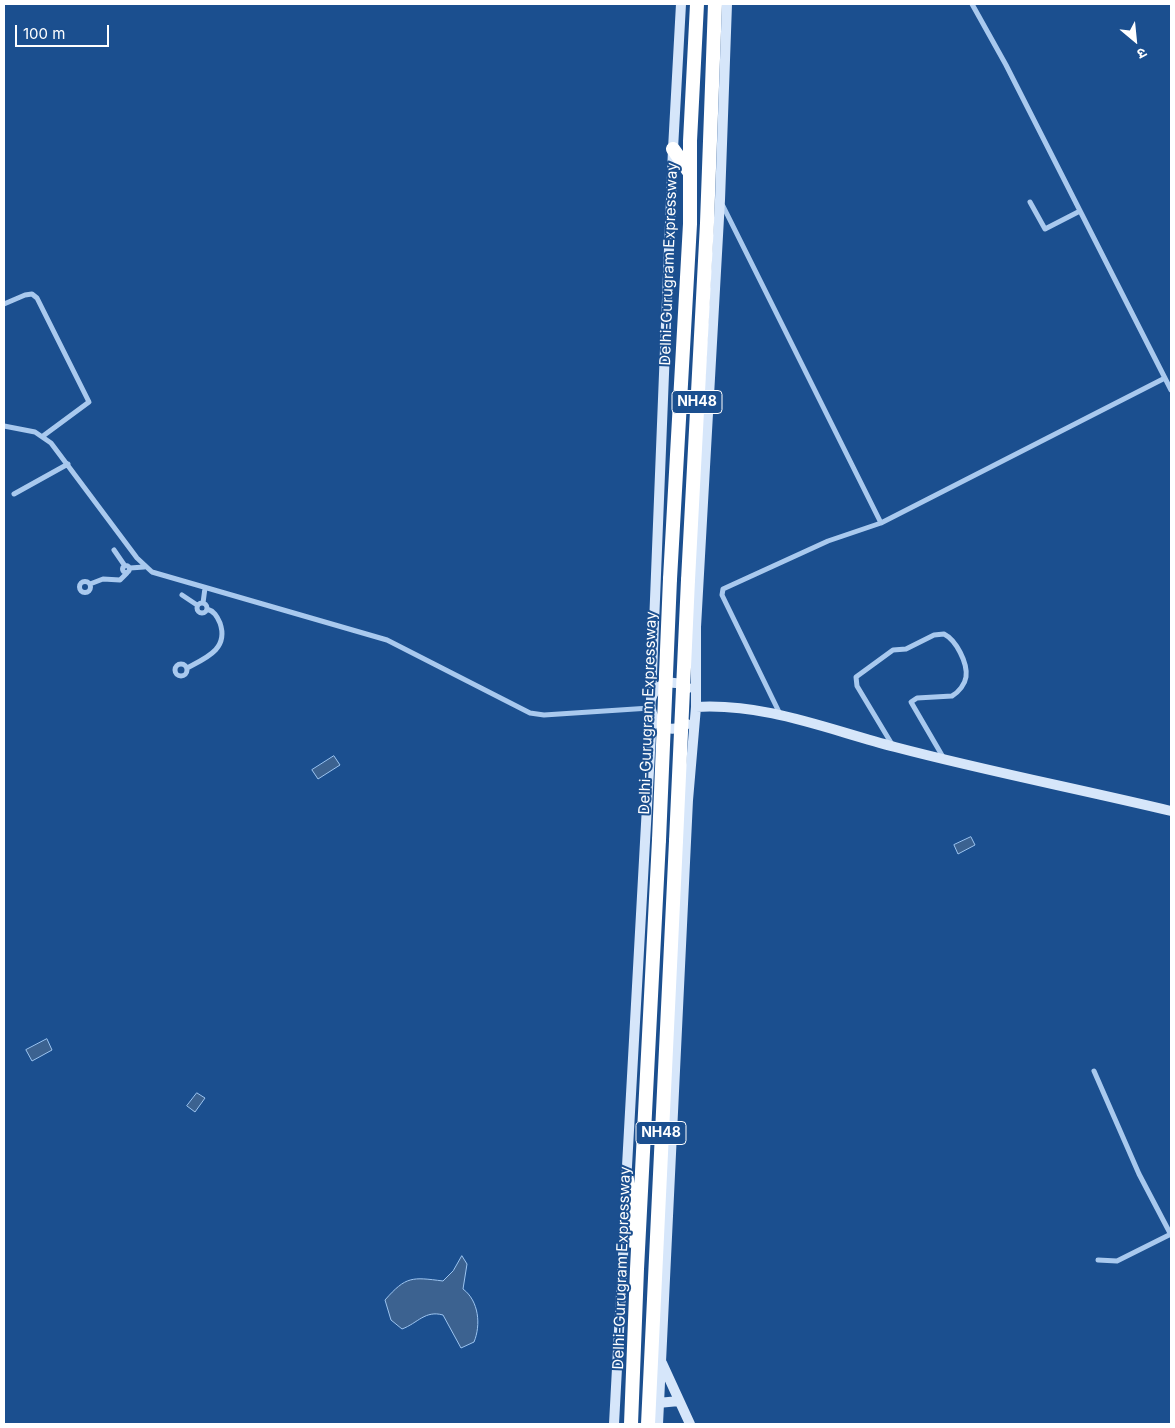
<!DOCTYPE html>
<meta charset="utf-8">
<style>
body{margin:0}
#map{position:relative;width:1175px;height:1428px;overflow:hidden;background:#1b4f8f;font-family:Inter,"Noto Sans Devanagari",sans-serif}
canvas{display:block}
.frame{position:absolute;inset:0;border:5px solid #fff;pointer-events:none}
.north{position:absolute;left:1110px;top:15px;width:50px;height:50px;-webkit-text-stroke:4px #1b4f8f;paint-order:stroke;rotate:152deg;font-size:14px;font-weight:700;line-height:20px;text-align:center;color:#fff}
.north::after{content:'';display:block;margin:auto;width:18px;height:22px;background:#fff;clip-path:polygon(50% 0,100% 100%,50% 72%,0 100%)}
.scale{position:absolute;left:15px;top:25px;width:94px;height:22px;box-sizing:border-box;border:2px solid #fff;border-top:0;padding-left:6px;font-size:15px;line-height:18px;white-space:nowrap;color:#fff;-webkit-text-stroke:4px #1b4f8f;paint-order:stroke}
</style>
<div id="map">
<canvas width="1175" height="1428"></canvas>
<div class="frame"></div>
<div class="north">उ</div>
<div class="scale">100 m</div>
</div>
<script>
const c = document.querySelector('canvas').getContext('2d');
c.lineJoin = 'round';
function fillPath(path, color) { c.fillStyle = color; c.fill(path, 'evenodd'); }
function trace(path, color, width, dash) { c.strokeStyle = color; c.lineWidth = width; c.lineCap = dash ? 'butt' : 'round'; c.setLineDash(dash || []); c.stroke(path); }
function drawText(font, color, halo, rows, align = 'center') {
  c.font = font + ' Inter,sans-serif'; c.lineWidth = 4; c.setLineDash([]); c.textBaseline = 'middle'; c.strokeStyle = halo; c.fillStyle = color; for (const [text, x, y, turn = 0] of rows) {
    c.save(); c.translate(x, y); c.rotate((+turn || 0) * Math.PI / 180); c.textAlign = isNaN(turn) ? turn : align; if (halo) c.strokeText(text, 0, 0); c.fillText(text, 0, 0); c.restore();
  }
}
const water = new Path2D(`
 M334 756 340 765 318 779 312 770Z
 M971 837 975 845 958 854 954 845Z
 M47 1039 52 1050 32 1061 26 1050Z
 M197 1093 205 1098 195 1112 187 1106Z
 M462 1256 467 1264 463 1289C479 1301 481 1325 474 1342L461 1348 443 1315C425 1310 418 1323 402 1329L391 1320 385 1300C406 1276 412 1277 443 1281L453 1271Z`);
fillPath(water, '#3c6290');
trace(water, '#9cc4f0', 1);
trace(new Path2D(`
 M972 4 1006 65 1171 390
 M1030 202 1045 229 1080 211
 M723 206 881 523
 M4 304 25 295 32 294 37 298 89 402 43 436
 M4 426 35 432 51 443 137 558 152 572 387 640 530 713 544 715 650 708
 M14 494 68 464
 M114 550 125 566
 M122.5 569a3.5 3.5 0 1 1 7 0a3.5 3.5 0 1 1-7 0Z
 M130 568 144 567
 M79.5 587a5.5 5.5 0 1 1 11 0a5.5 5.5 0 1 1-11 0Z
 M90 584 103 579 120 580 127 573
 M182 595 197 605
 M197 608a5 5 0 1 1 10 0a5 5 0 1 1-10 0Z
 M203 603 205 588
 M175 670a6 6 0 1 1 12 0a6 6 0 1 1-12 0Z
 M187 668C206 658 229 649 220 623 217 616 214 611 207 609
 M780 714 722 595 723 589 828 541 881 523 1165 378
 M893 746 857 686 856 677 893 650 906 649 934 635 944 634C956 640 968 663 966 677 965 684 959 692 952 696L917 698 911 702 943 757
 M1094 1071 1139 1174 1171 1235
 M1098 1260 1117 1261 1171 1234`), '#a9c9ee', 5);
trace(new Path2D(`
 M651 699 673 149 681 4
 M696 707C766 703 829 730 895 747 986 771 1079 789 1171 811
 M687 724C652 745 635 689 669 683 676 682 682 684 688 688
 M626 1184 652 716
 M662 1363 690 1424
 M658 1403 679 1401
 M614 1424 625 1219
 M658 1424 688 800 696 707V627L720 200 727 4`), '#d6e6fa', 10);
trace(new Path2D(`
 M673 149 690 173
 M670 579 690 224V141L697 4
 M688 580 707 223 715 4
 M627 1179 632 1241
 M631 1424 637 1269 659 840
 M648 1424 676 841`), '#fff', 14);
trace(new Path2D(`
 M659 840 670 579
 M676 841 688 580`), '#fff', 14);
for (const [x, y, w] of [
 [697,402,50],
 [661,1133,50]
]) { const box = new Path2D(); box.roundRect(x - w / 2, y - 11.5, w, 23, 4); c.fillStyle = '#1b4f8f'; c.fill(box); trace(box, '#fff', 1); }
drawText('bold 14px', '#fff', null, [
 ["NH48",697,402],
 ["NH48",661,1133]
]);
drawText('15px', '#fff', '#1b4f8f', [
 ["Delhi-Gurugram Expressway",669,264,-88],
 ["Delhi-Gurugram Expressway",648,713,-88],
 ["Delhi-Gurugram Expressway",622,1268,-88]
]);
</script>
